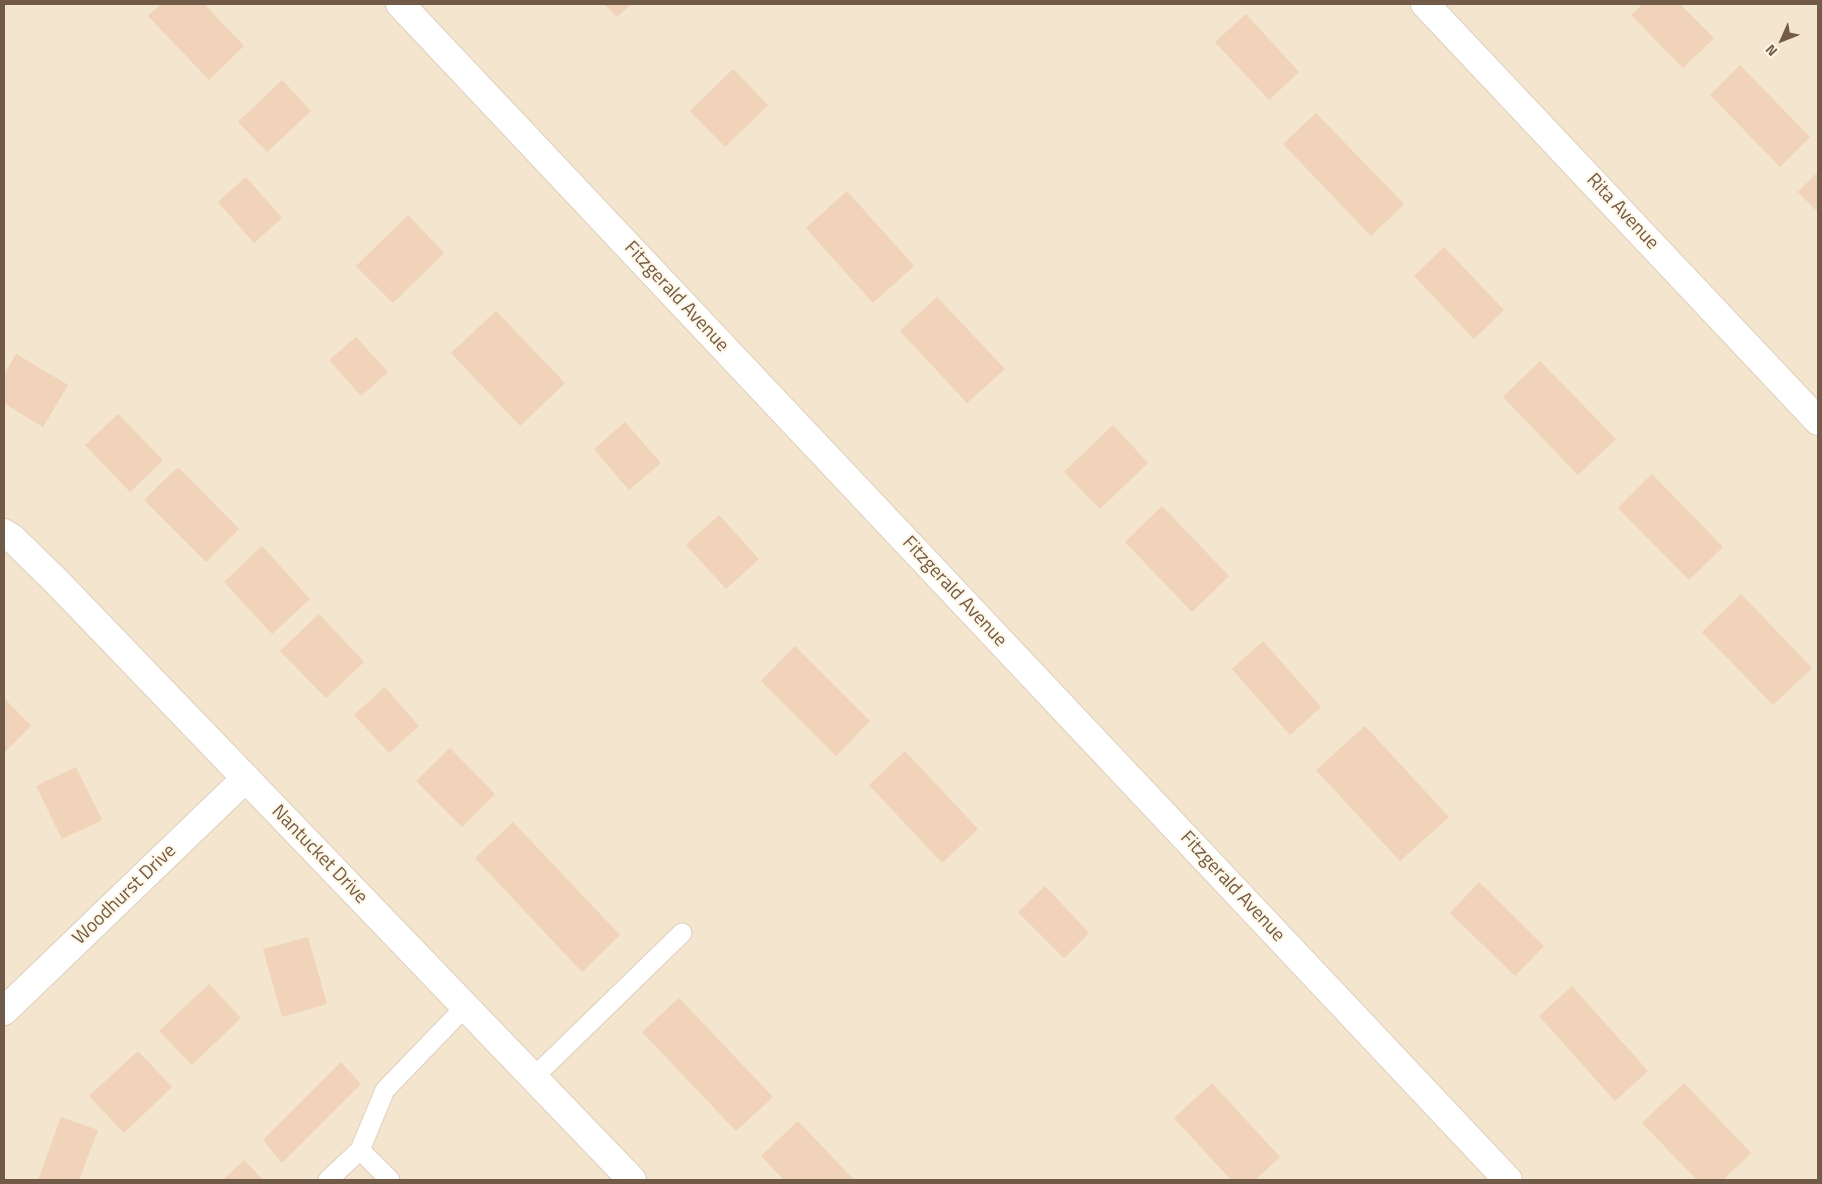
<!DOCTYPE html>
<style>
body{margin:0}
#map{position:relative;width:1822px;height:1184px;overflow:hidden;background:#fbf3e0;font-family:"Titillium Web",sans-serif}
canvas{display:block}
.frame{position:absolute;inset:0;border:5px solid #715a48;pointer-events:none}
.north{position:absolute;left:1757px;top:15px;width:50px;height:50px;-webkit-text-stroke:4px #fff7e5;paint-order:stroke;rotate:226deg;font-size:14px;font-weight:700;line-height:20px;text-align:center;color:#715a48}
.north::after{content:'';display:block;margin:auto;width:18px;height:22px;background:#715a48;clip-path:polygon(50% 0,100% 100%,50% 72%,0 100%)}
</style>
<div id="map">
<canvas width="1822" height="1184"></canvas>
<div class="frame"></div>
<div class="north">N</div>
</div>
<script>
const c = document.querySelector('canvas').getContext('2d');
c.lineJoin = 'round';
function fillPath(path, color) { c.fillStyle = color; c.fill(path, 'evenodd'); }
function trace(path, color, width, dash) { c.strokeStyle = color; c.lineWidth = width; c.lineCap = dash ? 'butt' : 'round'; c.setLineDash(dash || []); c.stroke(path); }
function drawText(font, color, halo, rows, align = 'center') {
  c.font = font + ' "Titillium Web",sans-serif'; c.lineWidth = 4; c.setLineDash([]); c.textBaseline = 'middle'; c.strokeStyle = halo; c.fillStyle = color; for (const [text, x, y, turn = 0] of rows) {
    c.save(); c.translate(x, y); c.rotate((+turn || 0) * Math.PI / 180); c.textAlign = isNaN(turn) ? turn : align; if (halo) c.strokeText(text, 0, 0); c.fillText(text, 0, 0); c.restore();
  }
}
fillPath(new Path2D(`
 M4 4H1818V1180H4Z`), '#f3e5ce');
fillPath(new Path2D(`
 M161 4H204L244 46 209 80 148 16Z
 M604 4H631L617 17Z
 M1643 4H1680L1714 38 1683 68 1631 15Z
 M1246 14 1299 72 1269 100 1215 42Z
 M1740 65 1810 137 1780 167 1710 95Z
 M733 69 768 105 725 147 690 111Z
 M282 80 311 111 267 152 238 122Z
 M1316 113 1404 204 1371 236 1283 144Z
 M1818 172V212L1798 192Z
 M246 177 282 218 254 243 218 202Z
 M847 191 914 266 873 303 806 228Z
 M408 215 444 253 393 303 356 266Z
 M1444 247 1504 310 1474 339 1414 276Z
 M937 297 1005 369 967 403 900 331Z
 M496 311 565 383 520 426 451 353Z
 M356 337 388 372 361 396 329 360Z
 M16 354 68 385 43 427 4 403V375Z
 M1540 361 1616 439 1578 475 1503 397Z
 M118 414 163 460 130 492 85 445Z
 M625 422 661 463 629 490 594 449Z
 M1113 425 1148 463 1100 509 1064 472Z
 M178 467 239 529 206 562 144 500Z
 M1652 474 1723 547 1689 580 1618 508Z
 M1162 506 1229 576 1192 612 1125 542Z
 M719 515 759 559 726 589 686 545Z
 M262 546 310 599 272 634 224 582Z
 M1741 594 1812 668 1773 705 1702 632Z
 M319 614 364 662 326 698 280 651Z
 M1263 641 1321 707 1290 735 1232 669Z
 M795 646 870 721 836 756 761 681Z
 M385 687 419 726 389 753 354 715Z
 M4 698 31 726 4 753Z
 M1365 726 1449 817 1400 861 1316 770Z
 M450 748 495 794 462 827 416 781Z
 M905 751 978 829 942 863 869 785Z
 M76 767 102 820 62 839 36 786Z
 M513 822 620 935 582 972 475 858Z
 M1479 882 1544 946 1515 976 1450 913Z
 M1045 886 1089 933 1064 958 1018 912Z
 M308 937 327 1004 282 1017 263 949Z
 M209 984 241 1018 192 1065 159 1031Z
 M1572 986 1648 1071 1615 1101 1539 1016Z
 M679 998 773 1097 736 1131 642 1032Z
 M138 1051 172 1087 124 1133 89 1096Z
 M341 1062 361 1084 282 1163 263 1140Z
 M1212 1083 1280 1157 1255 1180H1231L1174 1118Z
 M1684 1083 1751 1153 1723 1180H1697L1642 1123Z
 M61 1117 98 1130 79 1180H38Z
 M798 1121 854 1180H784L761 1156Z
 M244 1160 263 1180H223Z`), '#f0d3b8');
const service = new Path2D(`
 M533 1078 682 933
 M360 1150 385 1090 465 1007
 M328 1180 360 1150 390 1180`);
const minor = new Path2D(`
 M400 4 1508 1180
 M1425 4 1818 421
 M4 533 12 538 57 582 632 1180
 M4 1011 246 778`);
trace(service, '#dfcfbc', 21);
trace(minor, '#dfcfbc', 30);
trace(service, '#fff', 19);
trace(minor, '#fff', 28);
drawText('19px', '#715a48', '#fff7e5', [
 ["Rita Avenue",1622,212,47],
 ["Fitzgerald Avenue",676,297,47],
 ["Fitzgerald Avenue",954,592,47],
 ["Nantucket Drive",319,855,46],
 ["Fitzgerald Avenue",1232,887,47],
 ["Woodhurst Drive",125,895,-44]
]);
</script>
